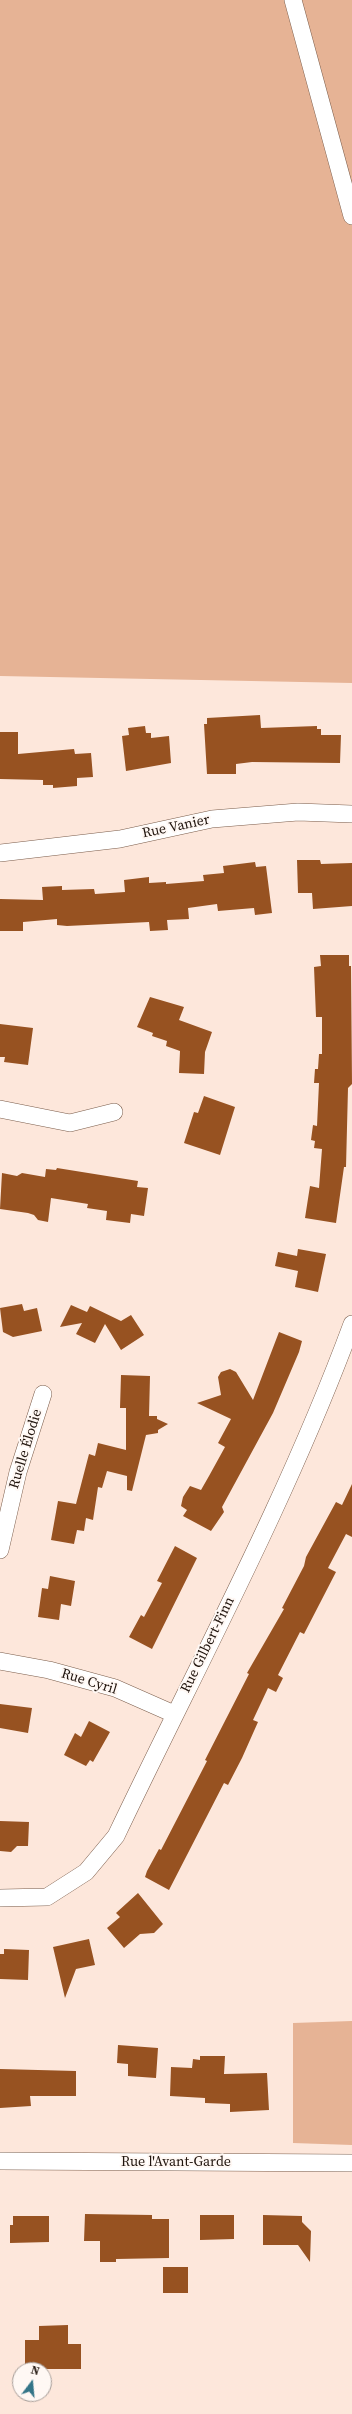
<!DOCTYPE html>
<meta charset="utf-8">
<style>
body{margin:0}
#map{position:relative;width:352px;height:2414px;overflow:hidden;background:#fde7db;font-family:"Source Serif 4",serif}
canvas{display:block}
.north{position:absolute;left:12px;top:2362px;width:40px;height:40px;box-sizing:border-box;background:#fff8f4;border:1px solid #a69d98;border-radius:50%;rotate:16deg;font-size:11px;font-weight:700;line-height:16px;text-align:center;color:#20140d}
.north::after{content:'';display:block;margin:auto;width:14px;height:18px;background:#347588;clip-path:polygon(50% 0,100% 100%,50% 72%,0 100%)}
</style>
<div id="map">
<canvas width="352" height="2414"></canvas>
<div class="north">N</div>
</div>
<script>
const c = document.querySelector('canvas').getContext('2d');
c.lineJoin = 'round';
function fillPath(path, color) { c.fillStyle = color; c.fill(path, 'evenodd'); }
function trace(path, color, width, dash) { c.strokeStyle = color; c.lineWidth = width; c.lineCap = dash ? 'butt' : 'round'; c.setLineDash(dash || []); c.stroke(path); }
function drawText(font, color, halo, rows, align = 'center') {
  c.font = font + ' "Source Serif 4",serif'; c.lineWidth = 4; c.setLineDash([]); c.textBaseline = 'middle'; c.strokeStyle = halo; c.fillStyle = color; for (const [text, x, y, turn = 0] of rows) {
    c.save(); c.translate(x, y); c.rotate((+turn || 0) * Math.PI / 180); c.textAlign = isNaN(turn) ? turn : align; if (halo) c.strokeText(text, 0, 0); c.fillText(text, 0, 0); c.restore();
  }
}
fillPath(new Path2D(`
 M0 0H352V683L0 676Z
 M352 2021V2145L293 2143V2023Z`), '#e6b395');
fillPath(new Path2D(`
 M260 715 261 728 317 726V729H321V735H341L340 763 252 762 236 764V774H207L204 724H207V718Z
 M145 726 146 733H151V738L169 736 171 763 126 771 122 736 129 735 128 728Z
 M0 732H18V754L74 749 75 754 91 753 93 777 77 778V786L53 788V785H43V780L0 779Z
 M297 860H320L321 864 352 863V906L313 909 312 893H298Z
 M255 862 256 867 266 866 272 913 255 915 254 908 218 911 217 904 188 908 189 919 167 920 168 930 150 931 149 922 67 926 57 925V919L23 922V931H0V899L43 900 42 887 62 886V890L94 889 95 894 125 892 124 880 149 877V883L166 882V884L204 881 203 875 224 873 223 866Z
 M320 955H349V966H351L352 1084 348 1088 346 1167H344L336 1223 305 1218 310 1186 319 1188 322 1149 314 1148 315 1141 311 1140 313 1125 317 1126 319 1083H314L315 1069H318L319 1054H322V1017H316L314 967 321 966Z
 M150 997 184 1007 179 1020 212 1032 205 1052 204 1074 179 1073 180 1051 166 1046 167 1041 152 1036 153 1033 137 1027Z
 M0 1024 33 1028 28 1065 4 1062 5 1057H0Z
 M204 1096 235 1107 220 1155 184 1143 194 1112 198 1113Z
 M57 1168 138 1181 137 1187 148 1188 144 1216 131 1214 130 1223 106 1220 107 1211 87 1208 88 1204 51 1198 48 1222 38 1220 34 1215 28 1213 0 1209 2 1173 17 1176 22 1173 45 1177 46 1169 56 1170Z
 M298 1249 326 1254 318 1292 295 1287 298 1271 275 1266 278 1252 297 1256Z
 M22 1304 24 1311 37 1308 42 1331 13 1337 3 1332 0 1308Z
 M71 1305 87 1312 90 1306 121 1321 131 1315 144 1335 121 1350 105 1324 95 1343 76 1334 82 1323 60 1327Z
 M279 1332 302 1341 299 1352 273 1413 222 1507 224 1512 211 1531 183 1516 187 1510 181 1506 183 1497 190 1486 201 1490 209 1476 225 1447 218 1443 231 1419 197 1403 221 1395 218 1377 221 1372 230 1369 236 1372 253 1400Z
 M121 1375 150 1376 149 1416H157V1419L168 1424 158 1430V1433L146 1435 132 1491 127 1490V1476L107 1471 102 1488 98 1487 93 1520 86 1518 84 1531 77 1530 74 1544 51 1540 58 1501 76 1504 89 1454 95 1456 98 1443 126 1450V1408H120Z
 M352 1484V1537L346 1534 328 1568 336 1572 304 1634 300 1632 278 1675 283 1678 276 1692 268 1688 253 1720 258 1722 242 1758 228 1785 224 1783 169 1890 145 1877 147 1871 159 1849 161 1850 207 1761 205 1760 249 1674 247 1673 284 1609 282 1608 304 1566 306 1557 336 1502 342 1505Z
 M175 1546 197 1558 152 1649 129 1637 141 1615 144 1617 162 1583 157 1581Z
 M50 1576 75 1581 71 1606 61 1604 59 1620 38 1617 42 1588 48 1589Z
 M0 1704 32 1708 28 1733 0 1728Z
 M89 1721 110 1732 93 1762 90 1760 86 1766 64 1755 75 1733 81 1737Z
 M0 1821 29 1822 28 1846H17L11 1852 0 1851Z
 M138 1893 163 1924 154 1933 140 1934 124 1948 107 1928 120 1917 116 1913Z
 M89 1939 95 1965 76 1969 65 1998 53 1947Z
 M4 1949 29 1950 28 1980 0 1979V1954H4Z
 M118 2045 158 2048 156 2078 128 2076V2064L117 2063Z
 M200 2056H225L224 2074 267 2073 269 2110 230 2112V2104L205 2103V2098L170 2096 171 2067 192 2068 193 2059 200 2060Z
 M0 2069 76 2071V2096H30L31 2106 0 2108Z
 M85 2214 152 2215V2219H169V2258L116 2259V2262H100V2241H84Z
 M200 2215H234V2239L200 2240Z
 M263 2215 302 2216V2222L311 2231 310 2262 298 2245H263Z
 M13 2216H49V2242L10 2243V2225H13Z
 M163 2267H188V2293H163Z
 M68 2325V2344H81V2369H40V2366H25V2340H39V2326Z`), '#975221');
const street = new Path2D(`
 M293 0 352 216
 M0 853 120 839 212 819 298 812 352 814
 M0 1109 70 1123 114 1112
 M0 1550 18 1472 43 1394
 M0 1661 49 1670 115 1688 174 1714
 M0 1898 47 1897 86 1872 116 1836C197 1666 287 1500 352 1324
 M0 2161 352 2163`);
trace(street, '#7b5d4b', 18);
trace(street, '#fff', 17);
drawText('14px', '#20140d', '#fff8f4', [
 ["Rue Vanier",176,827,-12],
 ["Ruelle Élodie",26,1449,-73],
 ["Rue Gilbert-Finn",208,1645,-64],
 ["Rue Cyril",89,1682,17],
 ["Rue l'Avant-Garde",176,2162]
]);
</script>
